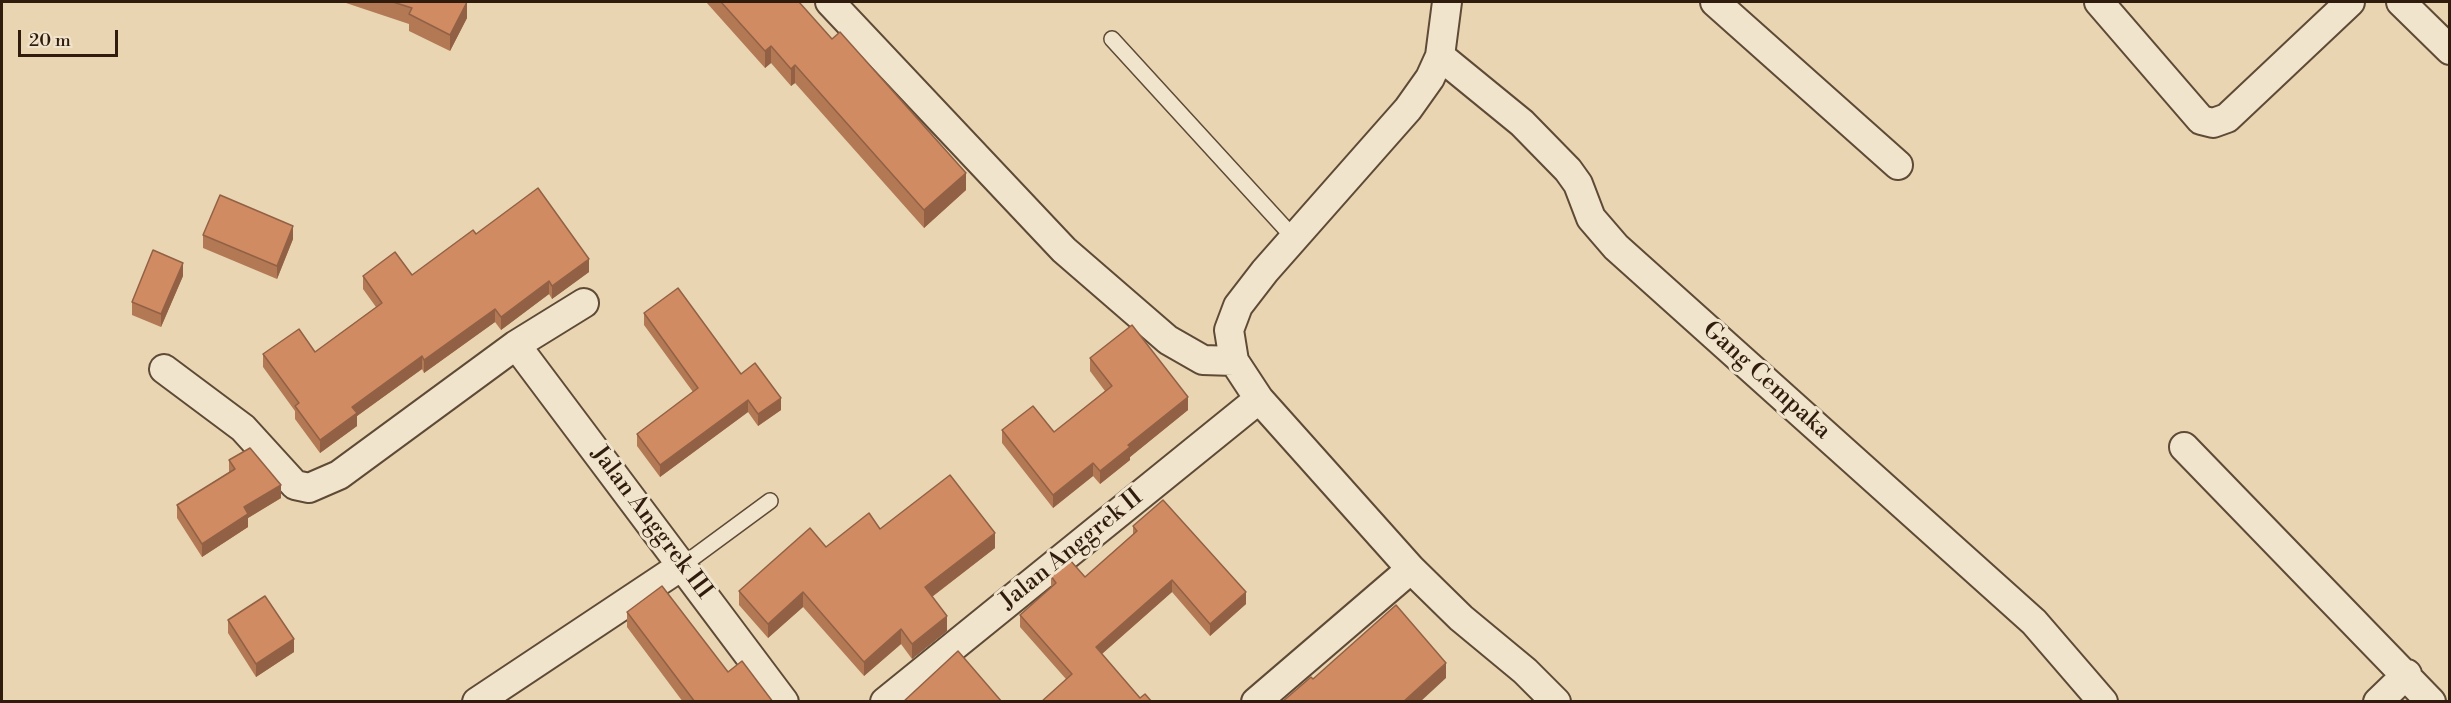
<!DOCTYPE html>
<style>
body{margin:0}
#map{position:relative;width:2451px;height:703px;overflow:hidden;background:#e9d5b2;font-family:"Libre Bodoni",serif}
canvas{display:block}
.frame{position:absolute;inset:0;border:3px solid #301c0d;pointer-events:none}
.scale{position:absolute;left:18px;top:30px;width:100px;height:27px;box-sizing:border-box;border:3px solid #301c0d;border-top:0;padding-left:8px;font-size:18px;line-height:21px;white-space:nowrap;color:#301c0d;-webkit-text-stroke:4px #f1e4cd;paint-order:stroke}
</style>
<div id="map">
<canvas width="2451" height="703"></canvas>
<div class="frame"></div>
<div class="scale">20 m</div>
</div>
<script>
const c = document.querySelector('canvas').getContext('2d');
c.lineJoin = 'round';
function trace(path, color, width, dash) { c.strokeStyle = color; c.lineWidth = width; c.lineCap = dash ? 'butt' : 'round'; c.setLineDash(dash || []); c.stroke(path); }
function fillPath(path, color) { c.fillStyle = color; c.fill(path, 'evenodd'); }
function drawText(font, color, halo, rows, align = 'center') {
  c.font = font + ' "Libre Bodoni",serif'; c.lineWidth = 6; c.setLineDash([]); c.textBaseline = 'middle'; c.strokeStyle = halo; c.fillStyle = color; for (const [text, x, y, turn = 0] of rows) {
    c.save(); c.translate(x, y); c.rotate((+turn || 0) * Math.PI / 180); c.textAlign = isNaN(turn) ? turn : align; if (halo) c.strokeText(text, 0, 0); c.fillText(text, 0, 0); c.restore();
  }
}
const lane = new Path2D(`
 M1112 39 1294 238
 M683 565 770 501`);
const street = new Path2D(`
 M830 2 1064 250 1168 340 1203 360 1234 361
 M1447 2 1440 56 1430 78 1408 109 1265 271 1238 306 1229 330 1234 361 1259 399 1411 569 1461 618 1525 671 1556 702
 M1715 2 1898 165
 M2099 2 2201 120 2213 123 2227 118 2350 2
 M2401 2 2450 50
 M1440 56 1522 123 1568 170 1578 184 1591 218 1616 247 2034 622 2103 702
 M516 345 784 702
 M164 369 243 428 295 485 309 488 339 475 516 345 584 303
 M2184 447 2431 702
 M477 702 683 565
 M885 702 1259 399
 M1256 702 1411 569
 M2378 702 2407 674`);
trace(lane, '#5e4a36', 18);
trace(street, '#5e4a36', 32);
trace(lane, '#f1e4cd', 15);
trace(street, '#f1e4cd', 28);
fillPath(new Path2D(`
 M343 2H467V18L450 51 409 31V24Z
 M706 2H799L966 190 924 228 795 83 791 86 771 63 765 68Z
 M476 234 589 272 552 299 549 294 501 330 495 322 424 373 422 369 357 416V426L320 453 295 419V411L263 367V354L315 352 376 307 363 289V276L412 275Z
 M203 235 293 239 277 279 203 248Z
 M183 276 161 327 132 315V302Z
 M644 313 741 374 781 410 758 426 748 412 660 477 637 446V434L693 392 644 325Z
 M1090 358 1188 410 1130 457V460L1100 484 1093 476 1053 508 1002 443V430L1054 432 1105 391 1090 371Z
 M229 460 281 498 248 518V527L202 557 177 518V505L229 472Z
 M1133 526 1246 604 1210 636 1172 592 1102 654 1140 698 1152 702 1066 679 1020 627V615L1051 588V576L1085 577 1133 534Z
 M880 529 995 548 932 597 947 631 912 659 901 644 864 676 803 607 768 638 739 605V591Z
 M627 612 728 672 773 702H683L627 627Z
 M228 620 294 652 256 677 228 633Z`), '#b37854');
fillPath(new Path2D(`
 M467 2V18L450 51V35Z
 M771 46V63L765 68V51Z
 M795 65V83L791 86V69Z
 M966 173V190L924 228V210Z
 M293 226V239L277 279V266Z
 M589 259V272L552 299V286Z
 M183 263V276L161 327V314Z
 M549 281V294L501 330V317Z
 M495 309V322L424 373V360Z
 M422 356V369L357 416V426L320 453V440L352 407Z
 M1188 397V410L1130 457V460L1100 484V471L1128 445Z
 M781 398V410L758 426V414Z
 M748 400V412L660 477V465Z
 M1093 463V476L1053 508V495Z
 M281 485V498L248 518V527L202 557V544L244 507Z
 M995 533V548L925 602V587Z
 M1172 580V592L1096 659V647Z
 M803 592V607L768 638V624Z
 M1246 592V604L1210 636V624Z
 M947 616V631L912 659V644Z
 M901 629V644L864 676V662Z
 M294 639V652L256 677V664Z
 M1446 663V678L1420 702H1403Z`), '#926145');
const building = new Path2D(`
 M393 2H467L450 35 409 14 412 8Z
 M721 2H799L832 39 840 32 966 173 924 210 795 65 791 69 771 46 765 51Z
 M538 188 589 259 552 286 549 281 501 317 495 309 424 360 422 356 352 407 357 413 320 440 295 406 299 403 263 354 299 329 315 352 382 303 363 276 395 252 412 275 473 230 476 234Z
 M220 195 293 226 277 266 203 235Z
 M153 250 183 263 161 314 132 302Z
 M678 288 741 374 755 363 781 398 758 414 748 400 660 465 637 434 698 388 644 313Z
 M1132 325 1188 397 1128 445 1130 447 1100 471 1093 463 1053 495 1002 430 1033 406 1054 432 1112 386 1090 358Z
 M250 448 281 485 244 507 248 514 202 544 177 505 235 469 229 460Z
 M950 475 995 533 925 587 947 616 912 644 901 629 864 662 803 592 768 624 739 591 810 528 826 547 869 513 880 529Z
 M1163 500 1246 592 1210 624 1172 580 1096 647 1140 698 1145 694 1152 702H1041L1072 674 1020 615 1056 583 1051 576 1070 560 1085 577 1137 531 1133 526Z
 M662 586 728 672 742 661 773 702H695L627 612Z
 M265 596 294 639 256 664 228 620Z
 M1396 605 1446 663 1403 702H1282L1311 677 1313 679Z
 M958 651 1002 702H903Z`);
fillPath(building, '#d08b62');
trace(building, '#926145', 1.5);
drawText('24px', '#301c0d', '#f1e4cd', [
 ["Gang Cempaka",1766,381,42],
 ["Jalan Anggrek III",651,523,53],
 ["Jalan Anggrek II",1072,550,-39]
]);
</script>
